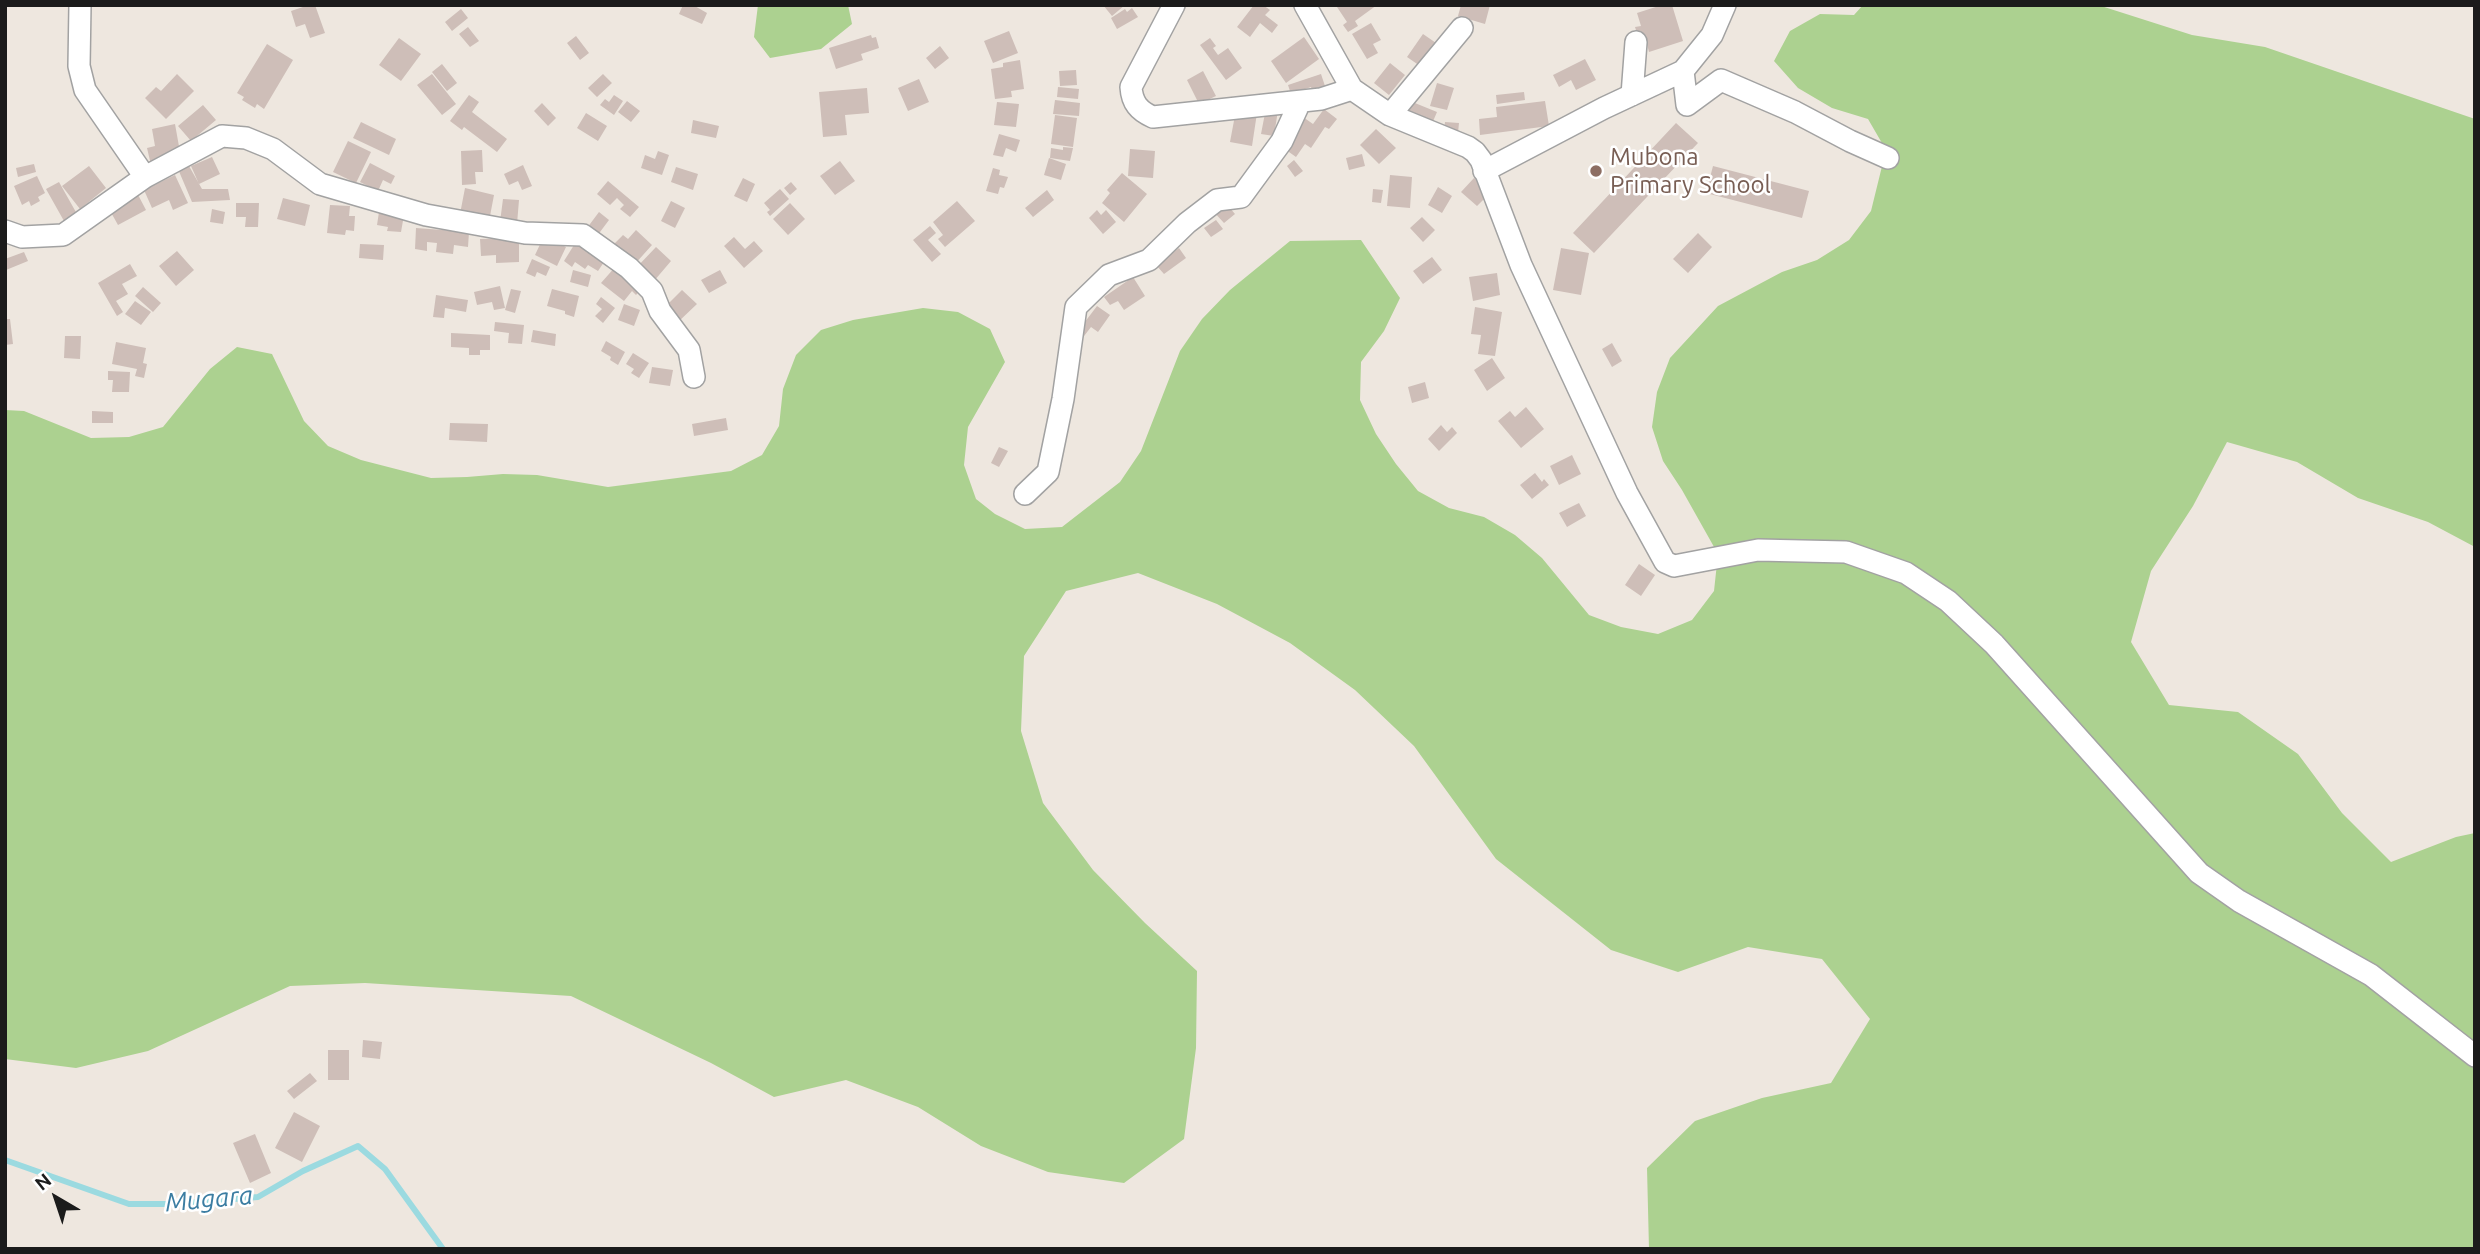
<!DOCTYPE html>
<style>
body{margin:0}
#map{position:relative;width:2480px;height:1254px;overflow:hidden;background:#eee7df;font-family:Ubuntu,sans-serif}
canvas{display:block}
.frame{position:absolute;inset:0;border:7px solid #1b1b1b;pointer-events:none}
.north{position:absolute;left:21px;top:1163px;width:70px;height:70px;-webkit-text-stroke:5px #fff;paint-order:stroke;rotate:321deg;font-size:19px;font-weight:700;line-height:28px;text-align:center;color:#1b1b1b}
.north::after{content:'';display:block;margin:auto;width:24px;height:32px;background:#1b1b1b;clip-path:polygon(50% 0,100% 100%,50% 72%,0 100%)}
</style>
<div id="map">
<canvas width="2480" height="1254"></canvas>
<div class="frame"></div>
<div class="north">N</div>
</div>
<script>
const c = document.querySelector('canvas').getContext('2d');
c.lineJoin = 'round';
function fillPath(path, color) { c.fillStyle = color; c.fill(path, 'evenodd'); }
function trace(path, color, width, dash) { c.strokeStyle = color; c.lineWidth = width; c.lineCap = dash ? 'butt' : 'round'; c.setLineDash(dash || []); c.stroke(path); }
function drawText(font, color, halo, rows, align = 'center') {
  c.font = font + ' Ubuntu,sans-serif'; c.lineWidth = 5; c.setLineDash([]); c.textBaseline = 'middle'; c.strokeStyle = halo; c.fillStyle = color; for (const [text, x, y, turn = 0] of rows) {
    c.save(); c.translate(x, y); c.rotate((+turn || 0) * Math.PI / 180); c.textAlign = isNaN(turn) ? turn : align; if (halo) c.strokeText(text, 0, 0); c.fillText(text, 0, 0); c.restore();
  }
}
fillPath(new Path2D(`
 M758 5H848L852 24 821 49 770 58 754 37Z
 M1863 5H2098L2192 35 2265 47 2475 119V547L2428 522 2358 498 2297 462 2227 442 2193 506 2151 571 2131 642 2169 705 2238 712 2298 754 2342 813 2391 862 2456 837 2475 833V1249H1649L1647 1168 1695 1121 1762 1098 1831 1083 1870 1019 1822 959 1748 947 1678 972 1611 950 1496 859 1414 746 1355 690 1290 643 1217 604 1138 573 1066 591 1024 656 1021 731 1043 803 1093 870 1145 923 1197 971 1196 1048 1184 1139 1124 1183 1048 1172 981 1146 918 1107 846 1080 774 1097 711 1063 571 996 365 983 290 986 148 1051 76 1068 5 1059V410L24 411 91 438 129 437 163 427 210 369 237 347 272 354 304 421 328 446 361 460 431 478 467 477 503 474 537 475 608 487 731 471 762 455 779 426 783 389 796 355 821 330 853 320 923 308 958 312 990 329 1005 362 968 427 964 465 976 499 995 514 1025 529 1062 527 1120 482 1141 451 1180 351 1202 319 1230 290 1290 241 1361 240 1400 298 1384 331 1361 362 1360 400 1376 434 1396 464 1418 491 1449 508 1484 517 1515 535 1542 558 1589 615 1621 627 1658 634 1692 620 1714 591 1718 554 1682 490 1663 461 1652 427 1657 392 1670 358 1718 306 1782 272 1817 260 1849 240 1871 211 1886 150 1868 119 1832 108 1798 88 1774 61 1790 31 1820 14 1854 15Z`), '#acd190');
trace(new Path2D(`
 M5 1160 129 1204H174L258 1197 303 1171 358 1146 385 1169 443 1249`), '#9bdae0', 6);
fillPath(new Path2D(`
 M309 5H315L325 33 310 38 305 24 296 27 291 11Z
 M683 5H693L707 13 702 24 679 14Z
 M1103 5H1125L1112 16Z
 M1254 5H1263L1270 10 1265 15 1278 25 1272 33 1260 23 1250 37 1237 27Z
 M1340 5H1377L1355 21 1358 26 1348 32 1343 25 1347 22 1337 7Z
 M1461 5H1490L1485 24 1458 16Z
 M1662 5H1672L1683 41 1649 52 1647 44 1641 46 1635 27 1641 26 1637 13Z
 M1132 8 1138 17 1117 29 1111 18 1125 9 1127 12Z
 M461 9 468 18 452 31 445 22Z
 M1371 23 1381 40 1373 44 1378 53 1367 59 1352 34Z
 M468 27 479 41 470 47 459 34Z
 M1009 31 1018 53 993 63 984 41Z
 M1423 34 1439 45 1423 68 1407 57Z
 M871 35 872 38 876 37 879 48 861 54 863 60 836 69 829 48Z
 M576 36 589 53 580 60 567 43Z
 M1304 37 1319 59 1286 83 1271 61Z
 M399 38 421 54 401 81 379 65Z
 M1210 38 1216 46 1213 48 1218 55 1228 48 1242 68 1226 80 1200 45Z
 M267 44 293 60 264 109 257 104 255 108 242 100 244 97 237 93Z
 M940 46 949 58 935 69 926 58Z
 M1585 59 1596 80 1576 90 1571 80 1559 87 1553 75Z
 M1020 60 1024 89 1011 91 1012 97 995 99 991 69 1003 67V63Z
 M1390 63 1405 75 1389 95 1374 83Z
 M442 64 457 83 447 91 432 72Z
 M1076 70 1077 85 1060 86 1059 71Z
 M1203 71 1216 96 1199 104 1187 80Z
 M177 74 194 91 166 119 145 98 156 87 161 91Z
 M432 74 456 104 442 115 417 85Z
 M603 74 612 83 597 97 588 88Z
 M1321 74 1326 89 1313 93 1311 87 1291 94 1288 85Z
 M919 79 929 102 908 111 898 88Z
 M1437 83 1454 88 1447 110 1430 106Z
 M1058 87 1079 89 1078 99 1057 97Z
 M867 88 869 113 845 115 847 135 823 137 819 92Z
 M1524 92 1525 100 1497 104 1496 95Z
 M469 95 479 102 472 112 507 139 497 152 464 127 462 130 450 121Z
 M614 95 623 101 614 115 600 105 605 99 609 102Z
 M1055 100 1080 103 1079 116 1053 114Z
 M627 101 640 111 631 122 618 112Z
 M1410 101 1437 112 1431 126 1404 115Z
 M1545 101 1549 126 1480 135 1479 119 1497 117 1496 107Z
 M997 102 1019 104 1016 127 994 125Z
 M542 103 556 118 548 126 534 111Z
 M203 105 216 120 191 141 178 126Z
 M1266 108 1278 110 1274 136 1261 134Z
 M1324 109 1337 119 1329 129 1325 127 1311 148 1305 144 1296 157 1282 147 1303 117 1313 124Z
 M1236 110 1257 113 1252 146 1230 142Z
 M586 113 607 126 598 141 577 128Z
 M1055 115 1077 118 1073 147 1051 144Z
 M693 120 719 126 716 138 691 133Z
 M361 122 396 139 389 155 353 138Z
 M1445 122 1459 123 1458 133 1444 131Z
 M1676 123 1698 143 1594 253 1573 233Z
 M175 124 180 152 158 157 159 163 151 165 147 148 155 146 152 129Z
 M1376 129 1396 148 1379 164 1360 145Z
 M999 134 1020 140 1016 152 1006 148 1003 157 993 155Z
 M348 141 371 152 356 183 333 172Z
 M1063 147 1073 148 1070 161 1050 158 1051 148 1063 150Z
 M1130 149 1155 151 1153 178 1128 176Z
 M482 150 483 172H475L476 184 462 185 461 151Z
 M658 151 669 155 662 175 641 168 645 155 655 159Z
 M1362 154 1365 166 1349 170 1346 158Z
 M212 157 220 174 199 184 191 166Z
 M1049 158 1066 164 1061 180 1044 175Z
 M1294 160 1303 171 1295 177 1287 166Z
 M840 161 855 181 835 195 820 176Z
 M370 163 395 176 391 184 383 180 378 191 360 182Z
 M34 164 36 172 18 177 16 168Z
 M523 165 532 186 522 190 518 181 509 185 504 174Z
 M89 166 106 188 80 209 62 186Z
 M189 166 202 189H228L230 200 192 202 178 169Z
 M1713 166 1809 191 1802 218 1706 193Z
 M676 167 698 174 693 190 671 182Z
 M993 168 1000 170 999 175 1008 177 1004 188 1000 187 998 194 986 191Z
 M1122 173 1147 194 1124 222 1102 203 1110 193 1107 190Z
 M175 175 188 203 173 210 169 200 152 208 144 190Z
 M1390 175 1412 177 1410 208 1387 206Z
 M37 176 45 193 38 197 40 201 31 206 29 201 22 205 14 186Z
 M743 178 755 184 747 202 734 196Z
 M1474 178 1490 193 1477 206 1461 192Z
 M608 181 639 207 630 217 620 209 624 205 617 198 610 205 597 194Z
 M59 182 77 214 64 221 46 189Z
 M791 182 797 189 790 195 784 188Z
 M1438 187 1452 196 1442 213 1428 205Z
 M465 188 494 195 490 216 478 213 477 217 460 214Z
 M780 189 789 199 770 216 767 212 770 210 764 203Z
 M1373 189 1383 190 1381 203 1372 202Z
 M1047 190 1054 200 1033 217 1025 208Z
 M136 191 146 210 118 225 108 207Z
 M283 198 310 205 305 226 277 219Z
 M503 199 519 200 517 224 500 222Z
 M1223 200 1235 214 1224 223 1212 210Z
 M671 201 685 208 675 228 661 221Z
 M957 201 975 221 945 247 938 239 943 235 933 222Z
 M236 203H259L258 227H245L246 217H236Z
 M790 203 805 219 788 235 773 219Z
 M330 205 350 206 349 216H355L354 231 346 230 345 235 327 233Z
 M212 209 225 212 223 224 210 222Z
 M1097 210 1101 215 1106 210 1116 222 1103 234 1089 218Z
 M379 212 404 215 401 232 387 231 388 227 377 225Z
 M599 212 609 220 597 236 587 228Z
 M1422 217 1435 230 1423 242 1410 228Z
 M1216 220 1223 229 1211 237 1204 228Z
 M930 226 936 233 928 240 941 254 932 262 913 240Z
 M416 228 469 232 468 247 454 245 453 254 436 252 437 243 427 242V251L415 249Z
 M636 230 652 245 634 265 614 244 623 235 628 239Z
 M1698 233 1712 247 1688 273 1673 259Z
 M544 236 566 247 557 266 535 255Z
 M579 237 608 256 598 271 588 265 585 269 575 262 572 267 564 261Z
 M734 237 745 249 754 241 763 251 744 268 724 246Z
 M519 238V262L496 263V255L481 256 480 239Z
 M360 244 384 245 383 260 359 258Z
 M656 247 671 261 654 281 636 268Z
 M1179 248 1186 258 1164 274 1156 265Z
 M1561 248 1589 253 1581 295 1553 290Z
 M177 251 194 270 176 286 159 266Z
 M24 252 28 261 6 270 5 259Z
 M1432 257 1442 270 1423 284 1413 271Z
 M532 259 550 267 546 276 537 272 535 277 526 273Z
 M130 264 137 276 122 284 128 294 116 301 123 312 117 316 98 283Z
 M616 266 643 287 636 295 632 291 624 301 601 283Z
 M573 270 591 275 588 287 570 282Z
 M720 270 727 283 709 293 701 280Z
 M1497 273 1500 295 1473 301 1469 277Z
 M1133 277 1145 296 1124 310 1118 301 1110 305 1104 297Z
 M500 286 505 308 494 310 492 302 477 305 474 292Z
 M143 287 161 303 153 312 135 296Z
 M511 289 521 291 515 313 505 310Z
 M552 289 579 296 574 317 565 314V311L547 306Z
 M682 290 697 304 677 323 663 309Z
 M436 295 468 300 466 312 445 308 444 318 433 317Z
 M601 297 615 308 603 323 595 316 602 309 596 304Z
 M135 301 151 312 141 325 125 314Z
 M624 304 640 310 634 326 618 320Z
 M1097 306 1110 315 1098 332 1091 327 1081 340 1075 335Z
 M1475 307 1502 312 1495 356 1478 354 1481 335 1471 334Z
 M5 319H10L13 344 5 345Z
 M495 322 524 325 522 344 508 343 509 333 494 331Z
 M533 330 556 334 555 346 531 342Z
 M451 333 490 335V350H480V355H469V348L451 347Z
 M65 336H81L80 359 64 358Z
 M606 341 625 352 618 365 610 360 611 357 601 351Z
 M116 342 146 348 143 363 147 364 144 378 135 376 137 369 112 364Z
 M1612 343 1622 361 1612 367 1602 349Z
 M633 353 649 363 639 378 631 373 634 369 626 364Z
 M1492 358 1505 378 1487 391 1474 370Z
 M652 367 673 370 670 386 649 383Z
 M108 371 130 372 129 392H112L113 380H108Z
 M1425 382 1429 398 1412 403 1408 387Z
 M1526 407 1544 429 1521 448 1498 421 1510 411 1515 417Z
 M92 411 113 412V423H92Z
 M726 418 728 430 694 436 692 424Z
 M450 423 488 424 487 442 449 440Z
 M1441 425 1447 432 1452 427 1457 433 1439 451 1428 439Z
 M999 447 1008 451 999 467 991 463Z
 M1572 455 1581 474 1559 485 1550 466Z
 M1535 473 1542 482 1544 479 1549 485 1532 499 1520 485Z
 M1579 503 1586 516 1567 527 1559 513Z
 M1639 564 1655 575 1641 596 1625 585Z
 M363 1040 382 1042 380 1059 362 1057Z
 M328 1050H349V1080H328Z
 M310 1073 317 1081 294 1099 287 1091Z
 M294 1112 320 1126 302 1162 275 1148Z
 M255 1134 271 1173 250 1183 233 1143Z`), '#cebeb8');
const minor = new Path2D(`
 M80 5 79 66 85 90 145 177
 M1174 5 1131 87C1132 103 1139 111 1153 117L1321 99 1352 89
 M1305 5 1352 89 1390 115 1468 147 1475 152 1481 160 1521 265 1627 493 1665 562 1674 566 1758 550 1846 552 1906 573 1948 601 1994 644 2199 873 2239 901 2371 975 2475 1056
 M1683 71 1687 105 1721 80 1795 112 1850 141 1888 158
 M1632 95 1636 42
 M1390 115 1462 28
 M1484 171 1604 108 1683 71 1712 35 1725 5
 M5 231 22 237 63 235 145 177 222 136 246 138 273 149 320 184 426 215 525 233 583 235 629 268 652 291 660 311 689 350 694 377
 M1025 494 1048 472 1063 399 1076 307 1109 275 1149 260 1187 223 1217 200 1241 197 1282 141 1300 102`);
trace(minor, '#a2a2a2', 24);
trace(minor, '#fff', 21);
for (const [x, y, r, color] of [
 [1596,171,7,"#8d6e63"]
]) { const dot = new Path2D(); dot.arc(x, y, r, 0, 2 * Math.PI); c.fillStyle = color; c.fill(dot); trace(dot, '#fff', 2.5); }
drawText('24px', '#785e54', '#fff', [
 ["Mubona",1610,157],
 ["Primary School",1610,185]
], 'left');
drawText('italic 26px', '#3b7da2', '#fff', [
 ["Mugara",209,1199,-5]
]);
</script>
